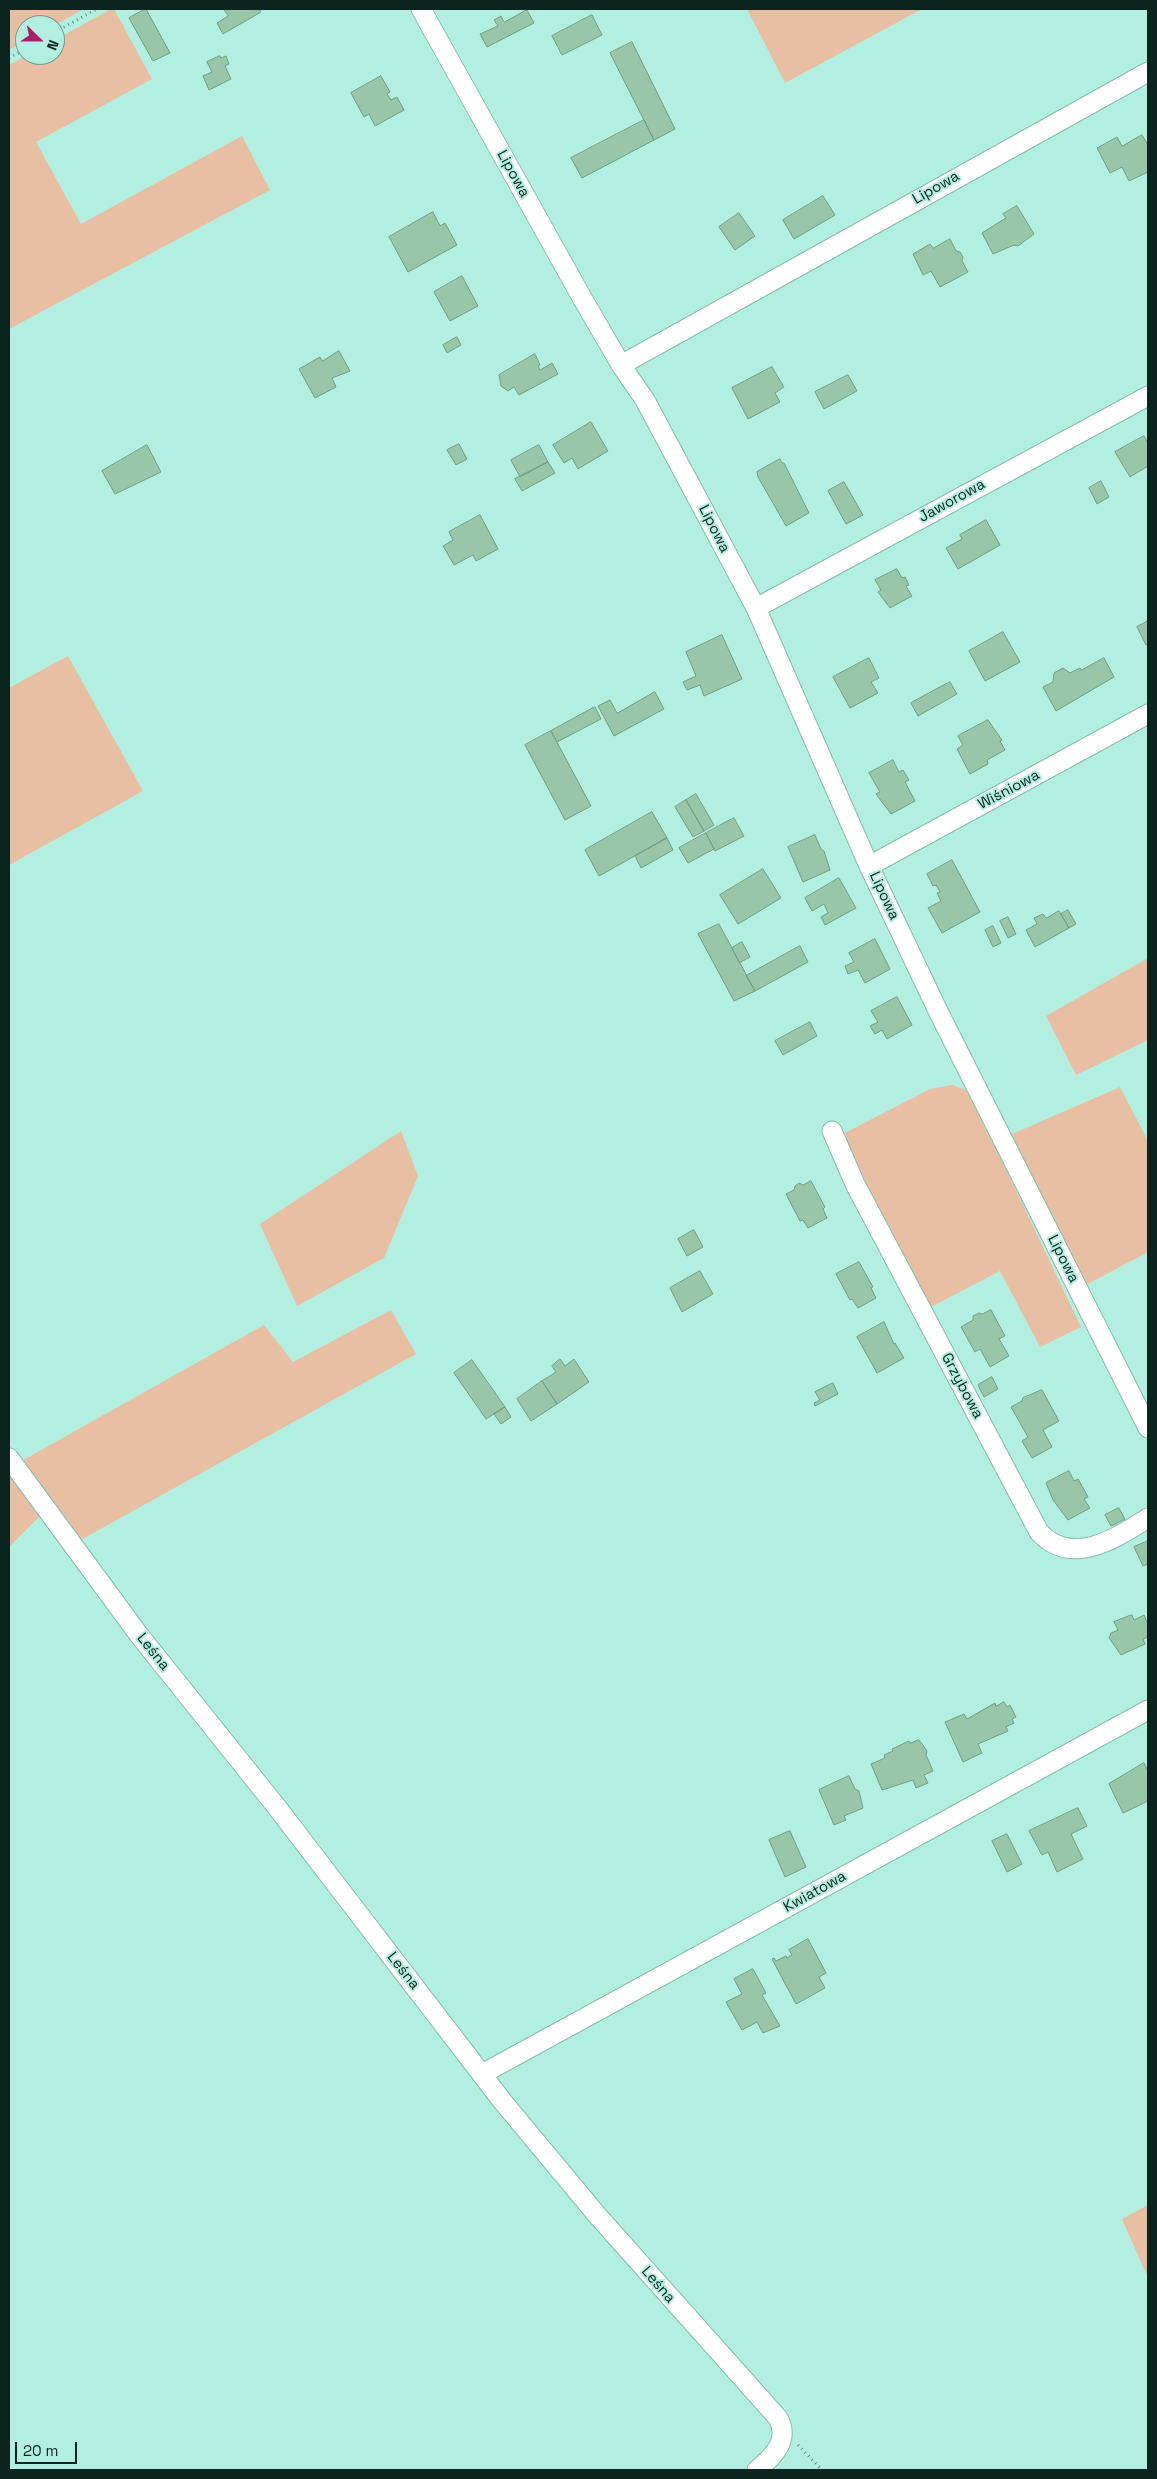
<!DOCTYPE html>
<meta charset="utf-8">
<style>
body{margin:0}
#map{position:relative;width:1157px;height:2479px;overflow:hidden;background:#b3efe0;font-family:"Space Grotesk",sans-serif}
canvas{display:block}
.frame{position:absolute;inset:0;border:10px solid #0c241e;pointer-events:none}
.north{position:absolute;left:15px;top:15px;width:50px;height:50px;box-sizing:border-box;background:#b3efe0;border:1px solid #709e92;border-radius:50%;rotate:112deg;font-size:14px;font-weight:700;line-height:20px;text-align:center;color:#0c241e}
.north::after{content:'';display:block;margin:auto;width:18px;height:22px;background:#a91f63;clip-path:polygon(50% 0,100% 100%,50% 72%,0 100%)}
.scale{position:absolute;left:15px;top:2442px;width:62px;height:22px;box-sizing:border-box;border:2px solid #0c241e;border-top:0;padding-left:6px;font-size:15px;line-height:18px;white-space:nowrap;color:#0c241e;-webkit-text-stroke:4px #b3efe0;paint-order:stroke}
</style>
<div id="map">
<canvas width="1157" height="2479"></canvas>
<div class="frame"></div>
<div class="north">N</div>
<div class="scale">20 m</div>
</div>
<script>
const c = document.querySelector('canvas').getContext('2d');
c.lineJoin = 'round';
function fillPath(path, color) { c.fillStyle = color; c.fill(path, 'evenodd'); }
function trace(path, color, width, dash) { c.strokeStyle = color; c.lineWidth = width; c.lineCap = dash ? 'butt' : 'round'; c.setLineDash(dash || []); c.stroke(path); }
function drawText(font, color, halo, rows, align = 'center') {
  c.font = font + ' "Space Grotesk",sans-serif'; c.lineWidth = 4; c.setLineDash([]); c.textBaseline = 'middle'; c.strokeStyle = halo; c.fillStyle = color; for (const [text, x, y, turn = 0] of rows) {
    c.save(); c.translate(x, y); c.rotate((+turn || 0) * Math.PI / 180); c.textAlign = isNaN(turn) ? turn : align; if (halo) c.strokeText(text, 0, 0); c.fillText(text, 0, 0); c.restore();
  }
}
fillPath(new Path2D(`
 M9 9H82V10L55 25H25V41L9 50Z
 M111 9H114L152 79 36 142 81 224 242 136 270 190 9 329V65L27 55H55V40Z
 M747 9H922L785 83Z
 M68 656 143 791 9 865V688Z
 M1148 958V1040L1076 1075 1046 1016Z
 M952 1085 969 1091 1081 1327 1040 1347 1000 1271 931 1307 841 1135 930 1089Z
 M1120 1087 1148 1141V1252L1084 1286 1010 1135Z
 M401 1131 418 1176 384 1258 297 1306 260 1224Z
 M391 1310 416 1354 77 1542 18 1463 264 1325 293 1362Z
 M9 1473 41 1515 9 1547Z
 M1148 2205V2278L1122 2219Z`), '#e8bfa2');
const building = new Path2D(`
 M146 9 170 53 153 61 129 18Z
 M224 9H259L261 12 223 34 217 23 228 16Z
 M527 10 534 23 487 47 480 34 498 26 494 20 501 16 504 22Z
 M592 15 602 35 562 55 552 36Z
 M632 42 675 129 654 140 610 53Z
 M220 56 221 58 226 56 229 64 225 66 231 79 209 90 203 76 212 72 207 62Z
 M381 76 390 92 387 94 391 100 397 97 404 110 375 126 369 114 364 117 351 93Z
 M644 120 654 140 582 178 571 158Z
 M1142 135 1148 145V172L1129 181 1122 167 1110 173 1097 148 1117 137 1122 146Z
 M823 196 835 215 794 239 783 220Z
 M1017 206 1034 234 1018 246 1014 245 993 254 982 233 1006 218 1003 214Z
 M433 212 440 226 445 223 457 245 408 272 389 237Z
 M739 213 755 236 735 250 719 227Z
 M950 239 956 251 960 252 963 257 962 261 968 272 940 287 931 271 923 275 913 254 930 244 933 248Z
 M462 276 478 306 450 321 434 292Z
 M457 337 461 345 447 353 443 345Z
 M339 351 350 371 332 378 336 387 315 398 299 369 320 357 322 361Z
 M535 354 540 365 538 366 540 370 552 363 558 374 519 395 514 387 508 391 501 386 499 375Z
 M772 367 784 387 775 393 780 402 748 419 732 388Z
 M848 375 857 391 824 409 815 392Z
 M591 422 608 451 578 469 572 458 564 463 553 445Z
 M1144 436 1148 443V466L1130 477 1115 452Z
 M459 444 467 459 456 465 447 450Z
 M147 445 161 472 115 494 102 471Z
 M539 445 548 462 520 477 511 460Z
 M780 459 782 463H784L809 513 786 526 758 477 757 472Z
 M548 462 555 473 522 491 515 479Z
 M1101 481 1109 497 1097 504 1089 488Z
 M844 482 863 515 846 524 828 491Z
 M480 515 498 549 476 561 473 555 454 565 443 546 453 540 449 532Z
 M986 520 1000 545 958 569 946 548 962 539 960 535Z
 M897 569 902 578 905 577 909 585 906 586 912 596 890 608 878 592 881 590 875 580Z
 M1148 621V645H1146L1137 627Z
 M1003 632 1020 662 985 681 969 651Z
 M722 635 742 679 704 696 700 685 687 690 683 682 696 676 686 652Z
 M869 658 879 678 871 682 878 693 850 708 833 677Z
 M1104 658 1114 677 1056 711 1043 687 1053 682 1054 673 1063 668 1070 673 1080 668 1081 670Z
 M950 682 957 694 918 716 911 703Z
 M655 692 664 709 614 736 598 706 610 700 617 713Z
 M595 707 601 719 557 742 551 731Z
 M988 720 1002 740 1000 741 1005 750 987 760 988 764 970 774 957 749 963 745 958 736Z
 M551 731 591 806 565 820 525 745Z
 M893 760 899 772 903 770 909 780 905 782 915 801 891 814 876 794 880 792 869 773Z
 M696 794 714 825 704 831 686 800Z
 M686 800 704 831 693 837 675 807Z
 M652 812 667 838 599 876 585 850Z
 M734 818 744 836 715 851 706 833Z
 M706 833 714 849 688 863 679 848Z
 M815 835 821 849 824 851 830 870 803 882 788 847Z
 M667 838 673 850 641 868 635 856Z
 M952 860 980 912 942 933 928 908 941 901 937 893 940 892 936 885 933 886 927 874Z
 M763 869 781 898 738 924 720 895Z
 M839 878 856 908 825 925 821 917 828 913 824 904 812 911 805 898Z
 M1068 910 1076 924 1069 928 1061 914Z
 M1059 911 1069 928 1035 947 1026 930 1037 924 1034 918 1043 914 1046 918Z
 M1008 917 1016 934 1008 938 1000 921Z
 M719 924 755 991 734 1001 698 934Z
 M993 926 1001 943 993 947 985 930Z
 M875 939 890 969 865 983 858 970 848 974 845 966 854 962 849 953Z
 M742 942 750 957 739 963 732 948Z
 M800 946 808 962 755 991 746 976Z
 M897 997 912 1025 887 1039 882 1030 875 1034 870 1026 878 1022 871 1011Z
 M810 1022 817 1036 783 1055 775 1041Z
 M811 1181 825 1207 823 1209 827 1218 808 1228 803 1220 800 1221 786 1194 794 1190 795 1186 799 1183 803 1185Z
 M694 1230 703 1247 687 1256 678 1239Z
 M859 1262 873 1287 871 1288 876 1298 858 1308 852 1299 850 1300 836 1274Z
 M700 1271 713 1294 682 1312 670 1288Z
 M991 1310 1005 1336 999 1339 1009 1356 990 1367 980 1349 975 1352 961 1327 973 1320V1316L979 1313 982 1314Z
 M884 1322 894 1344 895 1343 904 1358 877 1373 857 1337Z
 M560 1359 565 1366 574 1359 589 1382 557 1404 542 1381 556 1372 552 1366Z
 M472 1360 505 1407 486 1419 454 1373Z
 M992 1377 998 1389 984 1397 978 1385Z
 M542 1381 557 1404 531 1421 517 1399Z
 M833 1383 838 1394 815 1406 814 1403 820 1400 815 1392Z
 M1042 1390 1059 1421 1043 1430 1052 1447 1032 1458 1022 1441 1028 1437 1011 1407 1022 1401 1023 1398Z
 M505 1407 511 1417 501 1424 494 1414Z
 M1069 1471 1074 1481 1078 1479 1088 1497 1084 1499 1090 1508 1068 1520 1053 1500 1046 1483Z
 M1119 1508 1125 1519 1111 1526 1105 1515Z
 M1148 1541V1564L1143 1566 1134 1547Z
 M1132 1615 1134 1620 1144 1615 1148 1624V1637L1143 1639 1145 1644 1121 1655 1109 1638 1111 1633 1118 1630 1114 1622Z
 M1004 1702 1007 1707 1010 1705 1016 1717 1012 1719 1014 1723 1006 1727 1008 1731 978 1744 982 1753 963 1762 945 1722 964 1714 967 1719 995 1703 996 1706Z
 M919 1740 927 1751 926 1755 933 1771 924 1775 928 1783 916 1788 913 1780 882 1790 871 1764 885 1758 884 1755 893 1751 892 1749 909 1741 910 1743Z
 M1144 1763 1148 1771V1801L1123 1813 1109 1784Z
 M849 1776 855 1789 859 1791 863 1808 844 1816 846 1820 834 1825 819 1790Z
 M1078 1808 1087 1826 1071 1834 1083 1859 1057 1872 1048 1852 1042 1855 1029 1831Z
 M790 1831 806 1867 785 1877 769 1840Z
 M1007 1834 1022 1864 1007 1872 992 1841Z
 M808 1939 826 1973 819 1977 825 1988 796 2004 772 1959 774 1958 776 1961 786 1956 787 1958 792 1955 789 1950Z
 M753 1969 766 1993 762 1995 780 2026 763 2033 757 2022 742 2030 726 2002 742 1994 734 1979Z`);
fillPath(building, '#98c6a9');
trace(building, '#719e82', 1);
const minor = new Path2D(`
 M421 9 581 296 621 365 645 400 756 608 869 866 938 1011 1148 1428
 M621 365 1148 72
 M756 608 1148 396
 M869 866 1148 714
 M832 1131 855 1184 1039 1532C1072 1568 1116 1538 1148 1518
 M9 1458 139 1635 279 1810 503 2102 597 2215 778 2418C790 2440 774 2456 757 2470
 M482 2074 1148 1710`);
trace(minor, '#84beaf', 21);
trace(new Path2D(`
 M55 32 97 9
 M9 58 25 49
 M798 2445 822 2470`), '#638e83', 3, [1, 4]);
trace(minor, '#fff', 19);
drawText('15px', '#0c241e', '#b3efe0', [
 ["Lipowa",513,174,61],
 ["Lipowa",936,188,-30],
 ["Jaworowa",952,501,-29],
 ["Lipowa",714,529,63],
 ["Wiśniowa",1009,790,-28],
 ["Lipowa",884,896,65],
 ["Lipowa",1063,1259,63],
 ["Grzybowa",962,1386,62],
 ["Leśna",153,1652,51],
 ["Kwiatowa",815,1892,-29],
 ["Leśna",403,1971,52],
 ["Leśna",658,2285,49]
]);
</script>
